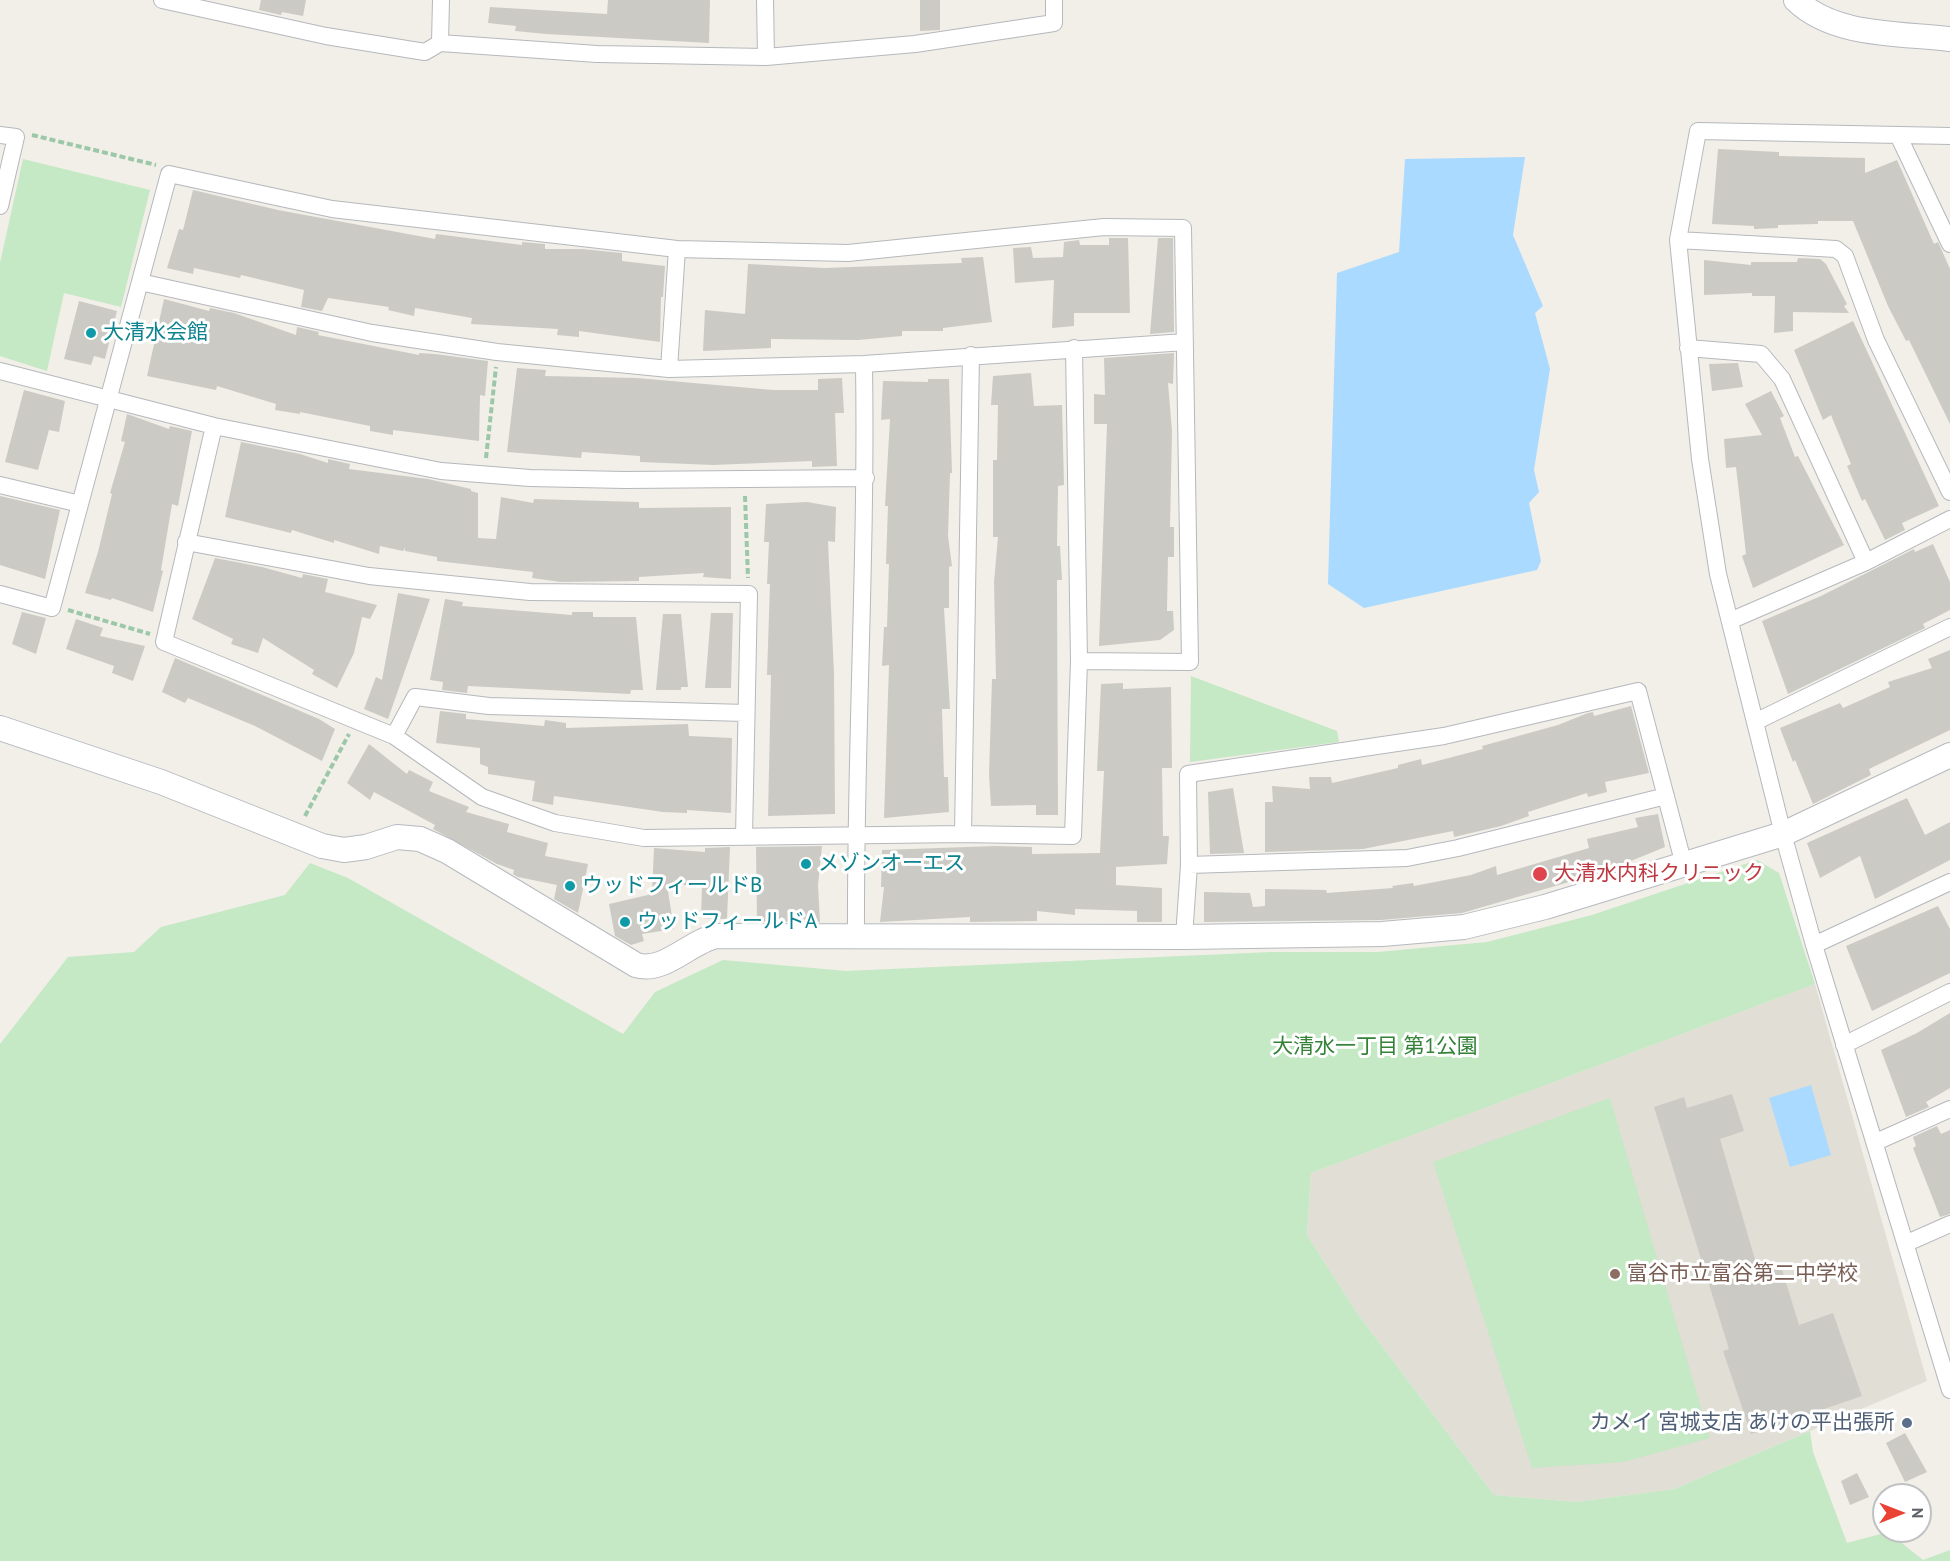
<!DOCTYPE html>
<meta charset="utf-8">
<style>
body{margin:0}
#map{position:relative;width:1950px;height:1561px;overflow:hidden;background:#f1efe8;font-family:"PT Sans",sans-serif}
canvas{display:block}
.north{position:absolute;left:1872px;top:1483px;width:60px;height:60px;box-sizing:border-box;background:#fff;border:2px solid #bfc1c3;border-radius:50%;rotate:90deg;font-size:16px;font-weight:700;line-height:24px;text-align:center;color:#5f6368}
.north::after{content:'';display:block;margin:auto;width:21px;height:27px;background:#ea4335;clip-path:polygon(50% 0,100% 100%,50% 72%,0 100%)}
</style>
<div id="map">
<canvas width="1950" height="1561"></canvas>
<div class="north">N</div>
</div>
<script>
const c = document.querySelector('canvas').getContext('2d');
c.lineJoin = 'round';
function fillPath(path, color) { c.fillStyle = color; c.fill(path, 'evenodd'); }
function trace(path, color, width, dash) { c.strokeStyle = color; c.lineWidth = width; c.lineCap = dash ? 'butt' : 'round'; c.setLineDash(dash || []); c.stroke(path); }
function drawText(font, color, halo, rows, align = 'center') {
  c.font = font + ' "PT Sans","Noto Sans JP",sans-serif'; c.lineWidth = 6; c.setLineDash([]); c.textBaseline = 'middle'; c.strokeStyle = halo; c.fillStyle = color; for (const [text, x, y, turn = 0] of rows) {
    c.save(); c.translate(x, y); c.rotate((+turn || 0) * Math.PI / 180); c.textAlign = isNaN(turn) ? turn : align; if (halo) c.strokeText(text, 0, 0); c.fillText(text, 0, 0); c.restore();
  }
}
fillPath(new Path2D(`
 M1815 984 1927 1381 1674 1489 1576 1502 1494 1495 1357 1313 1307 1235 1311 1173Z`), '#e1ded6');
fillPath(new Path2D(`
 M23 159 150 190 121 307 64 293 47 371 0 356V263Z
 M1191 676 1337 731 1339 742 1190 762Z
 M1757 860 1779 873 1815 984 1311 1173 1307 1235 1357 1313 1494 1495 1576 1502 1674 1489 1810 1431 1813 1452 1847 1543 1888 1532 1923 1560 1950 1550V1561H0V1044L68 957 134 952 161 927 285 895 310 863 348 878 623 1034 655 992 723 960 846 971 1271 952H1378L1487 942 1592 915Z
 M1610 1098 1710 1438 1624 1462 1532 1468 1433 1162Z`), '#c5e8c5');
fillPath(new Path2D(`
 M1525 157 1513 235 1543 306 1535 313 1550 369 1534 470 1539 492 1529 503 1541 561 1537 570 1364 608 1328 584 1337 273 1399 252 1405 159Z
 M1811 1085 1831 1155 1790 1167 1769 1098Z`), '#aadaff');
fillPath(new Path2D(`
 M261 0H306L303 16 282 12 281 15 259 10Z
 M608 0H710L709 43 546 34 515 31 516 26 488 23 490 7 607 14Z
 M920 0H940V30L920 31Z
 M1718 149 1779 152V156L1865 158V173L1897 160 1934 244 1938 242 1950 269V424L1909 340 1906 341 1888 306 1853 221H1818V224L1778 225V228L1754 229V226L1712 224Z
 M193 190 278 210 435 239 436 234 522 245V242L545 244V249H582L622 253V261L665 266 663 297H661L660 342 579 331V337L557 335 558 329 471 324 472 318 415 308 414 316 388 310 389 307 328 298 322 311 301 307 304 290 241 275 240 278 194 268 193 274 167 268 179 229 183 230Z
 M1109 238H1128L1130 313H1074V326L1052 328 1054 280 1015 283 1013 248 1031 247 1033 258 1063 257 1064 242 1079 240 1080 245H1109Z
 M1158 238H1173L1174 332 1150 334Z
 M983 257 992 322 943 328V331H902V336L858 340 771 339V348L703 351 705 310 745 314 748 264 824 268 962 263 961 258Z
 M1798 258 1820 259 1826 264 1847 304 1844 306 1849 313 1793 312V331L1774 333 1775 296H1752V293L1704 295V260L1751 265V262H1797Z
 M164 299 209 311 210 308 234 313 296 335 297 327 319 332 318 335 419 355V353L435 354 488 361 485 396 480 395 479 441 393 430V435L370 431V426L300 412V414L275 410 276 404 217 386 216 390 147 376Z
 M79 301 117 311 105 359 94 356 91 365 64 359Z
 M1853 321 1939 506 1902 523 1905 530 1885 540 1865 499 1862 501 1847 466 1851 464 1831 415 1823 420 1794 350Z
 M1174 353 1173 384 1168 383 1172 431 1170 527H1174V557H1168L1167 611H1173L1174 630 1160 640 1099 646 1107 424H1094V394L1105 395 1104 358Z
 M1738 363 1743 387 1712 391 1709 364Z
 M517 368 546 370 545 376 637 378 773 390H818V379L842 378 844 413H835L837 466 812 467V461L713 465 640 462V456L582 452 581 458 507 452Z
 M1031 373 1034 406 1062 405 1064 485 1058 486 1057 546H1060L1062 580H1057L1058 815H1036V805L991 806 989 775 992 679H996L994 582 998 537H993V460H997L998 405H991L993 376Z
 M928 379H949L952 473H950L948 536 952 566 949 567V608H944L950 709H942L944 777H948L949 812 884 818 889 665 882 666 884 627H887L889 564H886L888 506H885L890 419 881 420 883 381 928 382Z
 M24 390 65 401 59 432 49 430 38 470 5 462Z
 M1771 391 1784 416 1780 418 1795 457 1798 456 1844 545 1753 588 1742 556 1746 554 1736 467 1726 468 1724 439 1762 435 1745 404Z
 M127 414 169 429 170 426 192 431 178 506 172 504 161 570 163 571 153 612 112 598 111 600 85 593 98 552 112 494 110 493 125 442 121 441Z
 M241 442 300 454 328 463V459L350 464 349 469 428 479 471 489V491L478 493V538L496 539 501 497 533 503 534 499 639 502V508L731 507V579L703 577 704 573 639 577V581L561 582 532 578 533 572 437 561V557L405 551V548L403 551 380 546 379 554 334 540V543L292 530 291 533 225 517Z
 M0 496 60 510 45 579 0 565Z
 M807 502 836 507 835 542 828 541 834 674 835 814 768 816 771 675H767L770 584H767L769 542H764L766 504Z
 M1933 544 1950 582V610L1923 624 1925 628 1788 694 1762 621 1821 596 1914 549 1915 552Z
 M215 558 262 567 302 578 303 574 328 579 325 592 377 605 370 619 362 617 354 653 337 688 312 674 314 670 263 638 258 653 231 644 233 639 192 619Z
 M398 593 430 599 388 719 364 709 376 677 382 680Z
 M445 599 463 602 462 606 572 615V612H593V617H636L643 690H631L630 694 468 686 467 693 442 690 443 682 430 680Z
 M22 612 46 618 36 654 12 644Z
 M711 613H733L731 688H705Z
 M663 614H681L688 687H681V690H656Z
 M76 619 103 628 100 636 145 646 133 681 112 673 114 666 66 649Z
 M1950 650V730L1869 769 1871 775 1813 804 1795 760 1793 762 1780 728 1840 703 1843 708 1890 687 1888 682 1932 668 1928 659Z
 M175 658 319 719 335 729 322 761 255 726 188 698 185 703 162 692Z
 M1123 683V689L1171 687 1172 768H1162L1163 836H1169L1167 864 1116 867V885L1162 888V922H1137V911L1075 909V915L1037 911V921L970 922V917L880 922 884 887H881L882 850 995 846 1032 847V854L1100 853 1104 771H1097L1101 684Z
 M1631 706 1649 773 1605 782 1607 792 1588 797 1587 793 1528 812 1529 816 1501 826 1454 837 1453 831 1363 849 1265 852V802H1273L1272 786 1310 789 1309 777H1331L1332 783 1398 768V765L1421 759 1422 765 1483 749 1482 746 1558 725 1588 713 1593 712 1594 716Z
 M440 711 466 714V719L544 726 545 720 566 723V728L688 724 689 736 732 738 731 813 687 810V813L663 812 554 796 553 805 532 801 535 781 488 774V767L480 764V748L436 743Z
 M369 744 407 774 409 770 433 782 429 791 469 807 466 812 509 824 507 832 548 843 545 856 588 864 578 913 554 899 557 885 518 877 513 874 514 870 497 864 433 829 435 825 374 792 370 800 347 783Z
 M1233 788 1244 853 1210 854 1208 792Z
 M1907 798 1925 835 1950 822V860L1875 899 1860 856 1820 878 1807 843Z
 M1658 814 1665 847 1621 865V867L1462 913 1381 920 1204 922V892L1250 893 1253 907 1265 906V889L1326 890 1327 893 1393 888 1392 886 1413 883 1414 886 1471 875 1496 866 1497 875 1589 848 1587 839 1638 827 1635 818Z
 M822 846 818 885 820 922H757L756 847Z
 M730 847 727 919 701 918 702 885H667L674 929 642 934 644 941 631 945 615 936 609 904 652 894 654 848 705 852V848Z
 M1938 906 1950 929V973L1872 1011 1846 946Z
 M1950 1013V1088L1926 1102 1929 1107 1906 1117 1881 1050 1917 1033Z
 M1732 1094 1744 1131 1720 1139 1758 1270 1780 1263 1799 1325 1833 1313 1862 1396 1751 1434 1723 1351 1729 1349 1654 1107 1684 1097 1687 1108Z
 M1937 1126 1941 1134 1950 1130V1214L1940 1217 1913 1148 1916 1146 1913 1137Z
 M1905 1433 1927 1472 1905 1482 1886 1443Z
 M1857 1473 1869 1497 1850 1505 1841 1481Z`), '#cccac5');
const street = new Path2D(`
 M162 0 326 36 425 52 440 43
 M441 0 440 43 597 54 766 57
 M765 0 766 57 915 44 1054 23V0
 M0 135 16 137 0 206
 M1898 135 1950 244
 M1950 136 1698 131 1678 240 1700 459 1718 574 1783 834 1814 945 1950 1390
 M1678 240 1836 249 1845 256 1876 340 1950 492
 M140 282 372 333 497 352 669 369 864 364 1185 342
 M1688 348 1761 354 1782 379 1866 562
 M669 369 677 249
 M0 371 214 426 441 471 530 478 625 480 866 478
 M214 426 164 642 394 736 482 797 555 823 644 838 963 834 1073 836 1079 661 1074 348
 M0 485 80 504
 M186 542 369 576 530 592 749 594 744 836
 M0 594 52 608 169 174 332 209 677 249 848 253 1104 227 1183 228 1190 662 1079 661
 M1732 620 1866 562 1950 519
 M1755 722 1950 627
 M394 736 415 697 489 706 746 713
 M963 834 971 355
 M1189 865 1407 858 1458 848 1666 796
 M856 937C855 746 867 555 864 364
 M1184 937 1189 865 1188 774 1444 736 1638 691 1684 865
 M1814 945 1950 882
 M1844 1045 1950 992
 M1876 1142 1950 1109
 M1907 1243 1950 1224`);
const secondary = new Path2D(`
 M1796 0C1834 37 1900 33 1950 39
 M0 728 161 782 322 846 344 850 366 847 397 837 420 839 447 851 636 965C664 974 690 941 717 936L1184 937 1382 934 1464 927 1545 907 1783 834 1950 755`);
trace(street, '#b5b8bc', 18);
trace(secondary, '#b6babf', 26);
trace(new Path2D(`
 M32 135 156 165
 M486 458 496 367
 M745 496 748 578
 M68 610 150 634
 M305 816 349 734`), '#9cc7a9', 4, [6, 3]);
trace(street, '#fff', 16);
trace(secondary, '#fff', 24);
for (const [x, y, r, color] of [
 [91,333,6,"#0f9aa8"],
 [806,864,6,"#0f9aa8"],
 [1540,874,8,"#e0444e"],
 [570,886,6,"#0f9aa8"],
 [625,922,6,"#0f9aa8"],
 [1615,1274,6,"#8d6e63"],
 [1907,1423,6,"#5c6f8a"]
]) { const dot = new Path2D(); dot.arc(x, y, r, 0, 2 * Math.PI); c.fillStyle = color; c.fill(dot); trace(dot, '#fff', 2); }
drawText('21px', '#0d838f', '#fff', [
 ["大清水会館",103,333],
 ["メゾンオーエス",818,864],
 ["ウッドフィールドB",582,886],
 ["ウッドフィールドA",637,922]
], 'left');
drawText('21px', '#be3a42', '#fff', [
 ["大清水内科クリニック",1554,874]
], 'left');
drawText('21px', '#348238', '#fff', [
 ["大清水一丁目 第1公園",1375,1047]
]);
drawText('21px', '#785e54', '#fff', [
 ["富谷市立富谷第二中学校",1627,1274]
], 'left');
drawText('21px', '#4e5e75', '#fff', [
 ["カメイ 宮城支店 あけの平出張所",1895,1423]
], 'right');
</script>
